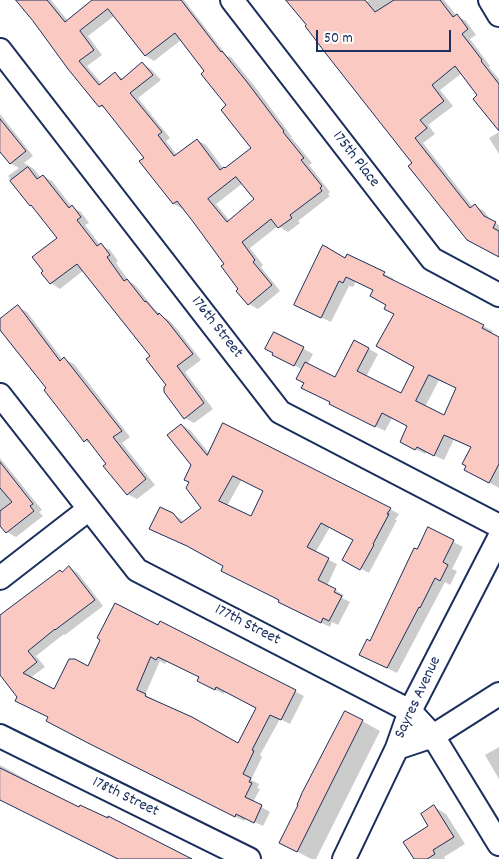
<!DOCTYPE html>
<style>
body{margin:0}
#map{position:relative;width:499px;height:859px;overflow:hidden;background:#fff;font-family:Dekko,sans-serif}
canvas{display:block}
.scale{position:absolute;left:316px;top:30px;width:135px;height:22px;box-sizing:border-box;border:2px solid #1b2f5e;border-top:0;padding-left:6px;font-size:15px;line-height:18px;white-space:nowrap;color:#1b2f5e;-webkit-text-stroke:4px #fff;paint-order:stroke}
</style>
<div id="map">
<canvas width="499" height="859"></canvas>
<div class="scale">50 m</div>
</div>
<script>
const c = document.querySelector('canvas').getContext('2d');
c.lineJoin = 'round';
function fillPath(path, color) { c.fillStyle = color; c.fill(path, 'evenodd'); }
function trace(path, color, width, dash) { c.strokeStyle = color; c.lineWidth = width; c.lineCap = dash ? 'butt' : 'round'; c.setLineDash(dash || []); c.stroke(path); }
function drawText(font, color, halo, rows, align = 'center') {
  c.font = font + ' Dekko,sans-serif'; c.lineWidth = 4; c.setLineDash([]); c.textBaseline = 'middle'; c.strokeStyle = halo; c.fillStyle = color; for (const [text, x, y, turn = 0] of rows) {
    c.save(); c.translate(x, y); c.rotate((+turn || 0) * Math.PI / 180); c.textAlign = isNaN(turn) ? turn : align; if (halo) c.strokeText(text, 0, 0); c.fillText(text, 0, 0); c.restore();
  }
}
fillPath(new Path2D(`
 M18 0H51L68 21 94 0H184L227 56 231 57 256 88 292 137H291L312 163 309 165 330 192 328 194 330 196 298 221 300 223 288 232 278 226 250 248 263 265 261 267 280 291 258 309 249 304 238 291 240 289 226 264 184 208 183 209 174 204 141 162 145 158 109 111 100 106 69 69ZM114 16 146 56 154 61 181 40 206 71 253 149 225 169 223 168 206 145 197 140 177 155 166 141 170 138 138 98 161 80 151 69 143 64 124 79 115 74 102 84 87 66 102 55 88 36ZM243 183 256 199 230 221 216 204Z
 M288 0H331L345 18 369 0H444L456 15 466 21 476 35 470 39 490 66 489 67 499 79V129L479 96 462 73 440 90 453 106 428 125 435 134 423 143 473 207 475 206 484 211 492 222 499 225V256L414 163Z
 M0 114 33 156 24 163 34 169 41 178 43 176 52 181 72 207 81 212 89 223 85 225 100 245 110 250 118 261 116 263 129 281 136 286 153 307 163 317 169 320 177 329 201 360 185 372 213 409 194 423 185 418 152 356 84 270 60 289 51 283 58 238 34 207 31 205 8 176 19 168 10 163 1 151 0 152Z
 M499 132V154L489 138Z
 M348 255 394 279 392 281 483 326 493 331 491 334 499 338V488L465 469 472 448 454 439 444 460 427 452 425 454 411 447 409 426 392 418 385 431 340 409 331 402 312 393 305 383 303 370 284 360 275 333 313 354 307 365 335 379 369 349 378 354 366 377 401 394 415 367 396 315 374 291 356 281 353 287 349 286 331 322 305 310ZM439 380 457 388 444 416 425 407Z
 M18 307 27 312 63 360 64 359 74 364 130 437 122 443 155 485 137 499 127 494 108 464 93 445 85 441 0 323V321Z
 M182 425 190 430 209 453 390 509 399 514 395 520H397L369 573 343 559 354 539 330 527 315 553 337 564 327 586 344 595 342 598 350 602 338 625 332 622 330 627 288 606 281 600 197 550 172 514 181 519 184 523 203 508 190 482 192 465ZM242 479 264 491 252 518 227 506Z
 M0 458 42 510 39 512 43 516 16 537 7 532 0 524Z
 M428 529 463 547 452 569 457 571 450 585 445 582 397 673 370 660 371 642Z
 M69 567 78 573 103 606 65 635 64 634 36 656 45 667 30 678 54 691 88 668 159 627 161 623 304 696 290 724 280 719 260 755 262 757 251 780 259 784 257 788 260 789 253 802 270 812 263 826 246 818 244 821 56 726 49 717 19 697 0 674V617ZM160 661 165 664 167 661 200 677 207 686 224 694 225 691 257 708 238 744 145 695Z
 M346 712 380 731 316 859H311L280 842Z
 M499 747V779L485 755Z
 M0 765 29 781 27 783 189 859H118L0 799Z
 M434 807 446 814 465 844 444 857 445 859H413L414 858 430 826Z`), '#0003');
const building = new Path2D(`
 M16 0H47L65 22 92 0H181L221 52 222 51 247 82 284 131 283 132 304 158 301 160 322 186 320 188 322 191 290 215 292 218 278 228 271 219 242 242 255 260 253 262 272 285 248 305 236 291 238 289 221 266 224 264 194 223 177 201 173 204 139 161 144 158 102 105 99 107 68 69 33 21ZM108 9 145 56 175 33 204 71 201 74 226 105 221 110 251 148 225 168 224 167 220 170 197 139 174 156 158 135 162 132 130 93 153 75 142 62 121 80 115 72 99 85 79 61 94 50 80 31ZM236 177 254 199 227 222 208 199Z
 M286 0H365L375 12 394 0H440L453 17 457 14 468 29 462 34 482 60 481 61 499 84V131L473 99 477 95 455 66 432 85 444 101 420 120 427 128 415 138 470 208 475 204 484 216 496 222 493 228 499 231V257L467 240 408 166 412 163 327 55 305 26 306 25Z
 M0 119 26 151 10 164 0 152Z
 M28 167 37 179 43 175 69 208 72 205 81 217 77 220 97 246 101 243 110 255 107 257 124 281 127 279 145 302 146 301 158 315 159 313 168 322 193 354 177 366 204 403 184 419 164 392V387L166 385 146 359 150 356 77 264 50 284 41 273 43 271 32 257 57 238 31 205 30 206 10 181Z
 M323 245 345 258 347 254 385 272 383 275 484 325 482 328 499 337V464L489 483 464 470 466 466 462 464 471 447 444 435 434 456 417 447 415 450 400 442 407 426 382 413 375 427 329 404 330 402 301 388 304 383 296 379 305 362 335 377 354 340 369 348 357 371 401 393 414 367 376 346 394 314 384 309 386 305 370 296 373 290 346 277 343 283 339 281 321 318 294 305ZM429 375 456 388 444 415 416 401Z
 M18 305 60 361 64 357 122 431 113 437 146 479 127 495 103 466 106 464 87 439 84 442 75 430 44 390 46 388 0 330V319Z
 M274 332 304 347 294 366 272 355 273 353 265 349Z
 M223 423 391 508 387 514H389L373 544 374 545 360 570 342 560 353 540 321 523 307 547 329 558 318 580 336 589 334 592 342 596 329 621 323 618 321 623 278 602 279 600 221 571 223 566 187 546 149 529 160 507 173 513 181 523 201 508 186 488 189 482 184 480 191 465 167 435 181 424 207 455ZM233 476 263 491 251 516 219 501Z
 M0 462 33 504 30 506 34 511 6 533 0 526V511L12 502 0 488Z
 M428 527 454 540 443 562 448 565 440 581 435 578 420 608 419 607 387 668 359 655 367 639 370 641 414 548 417 549Z
 M69 566 95 600 55 630V629L28 651 37 662 23 673 54 689 69 659H75L88 666 100 640 97 638 115 603 158 625 160 621 296 690 281 720 270 715 252 750 254 751 243 774 251 778 249 782 252 783 245 797 262 805 254 823 236 814 235 817 88 743 46 721 48 717 15 701 17 697 0 675V615L60 570 62 572ZM151 657 156 660 158 657 199 677 197 681 215 690 216 687 256 708 238 743 192 717 145 696 146 694 137 690Z
 M345 711 363 720 297 852 279 843 298 805H297L302 793Z
 M0 768 79 807 80 805 108 818V816L192 859H118L0 800Z
 M434 805 454 837 433 850 435 854 427 859H414L403 842 428 826 421 814Z`);
fillPath(building, '#facac2');
trace(building, '#1b2f5e', 1);
const minor = new Path2D(`
 M232 0 432 259 499 295
 M490 0 499 15
 M0 50 280 412 499 526
 M0 395 137 570 410 711 433 736 499 844
 M0 578 89 509
 M0 736 249 859
 M397 748 433 736 499 694
 M344 859 397 748 410 711 499 538`);
trace(minor, '#1b2f5e', 26);
trace(minor, '#fff', 22);
drawText('16px', '#1b2f5e', '#fff', [
 ["175th Place",355,160,52],
 ["176th Street",216,328,52],
 ["177th Street",247,626,27],
 ["Sayres Avenue",419,698,-65],
 ["178th Street",125,798,26]
]);
</script>
